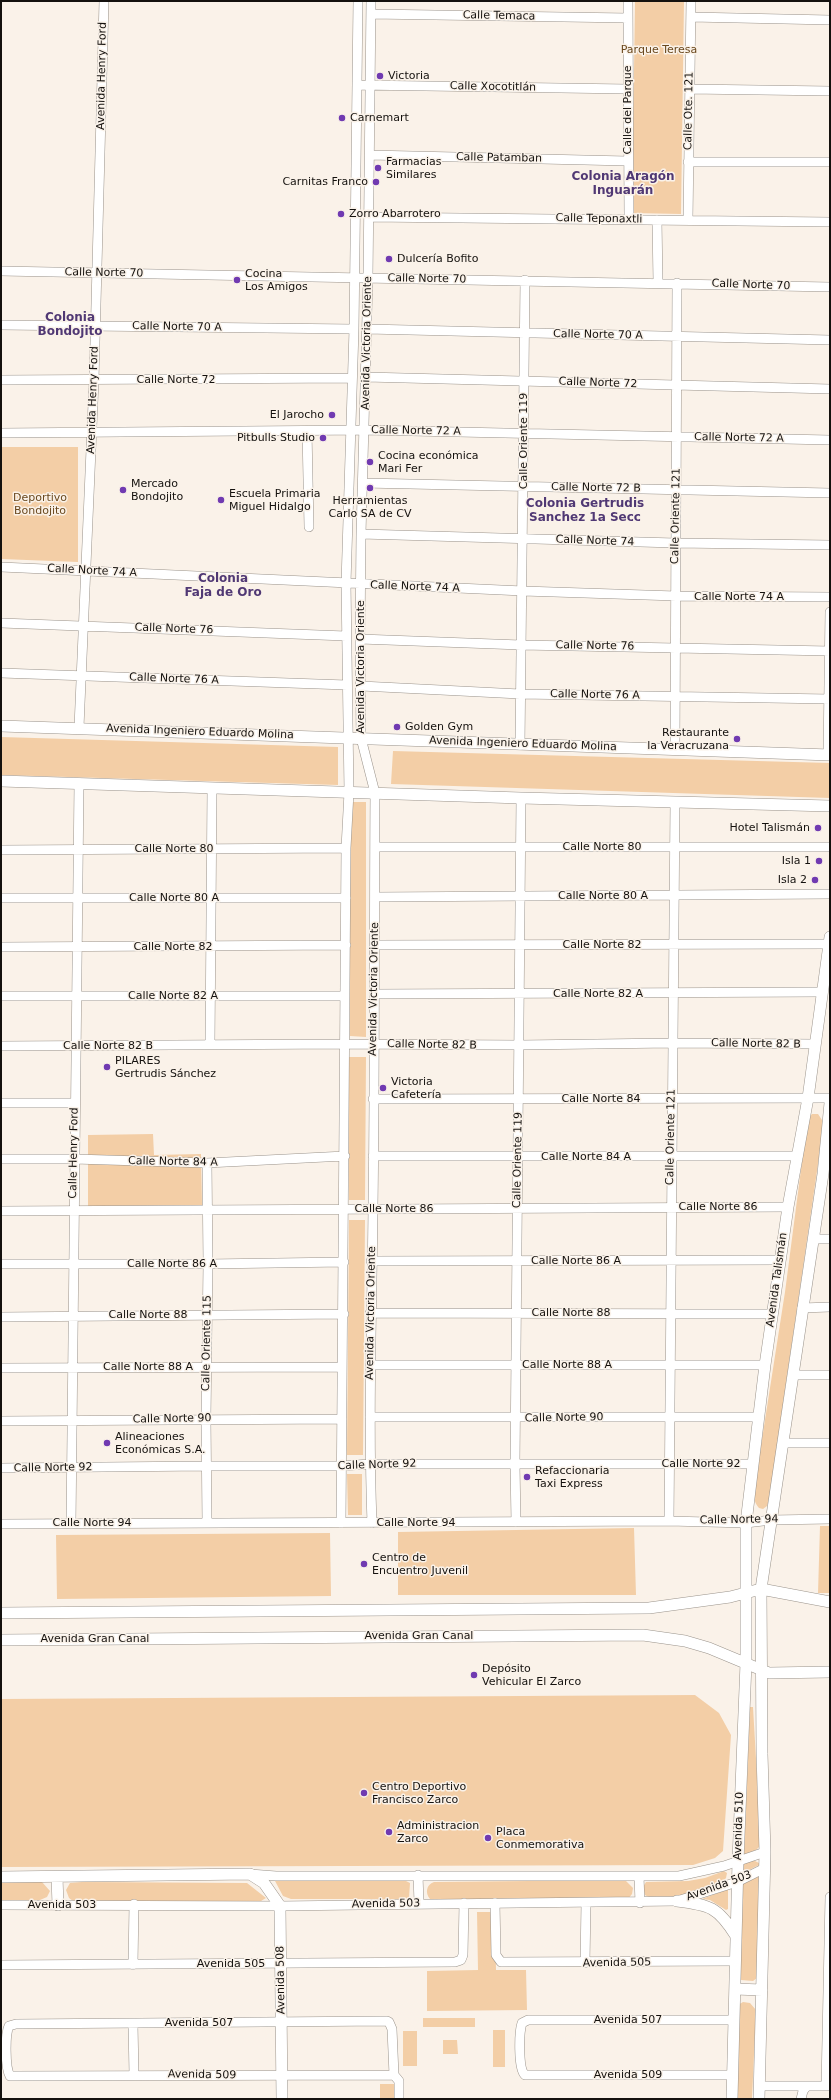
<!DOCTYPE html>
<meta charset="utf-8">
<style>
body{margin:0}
#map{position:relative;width:831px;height:2100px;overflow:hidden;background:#faf2e9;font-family:"DejaVu Sans",sans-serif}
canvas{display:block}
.frame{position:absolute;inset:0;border:2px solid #14110e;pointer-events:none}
</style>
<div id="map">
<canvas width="831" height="2100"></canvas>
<div class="frame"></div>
</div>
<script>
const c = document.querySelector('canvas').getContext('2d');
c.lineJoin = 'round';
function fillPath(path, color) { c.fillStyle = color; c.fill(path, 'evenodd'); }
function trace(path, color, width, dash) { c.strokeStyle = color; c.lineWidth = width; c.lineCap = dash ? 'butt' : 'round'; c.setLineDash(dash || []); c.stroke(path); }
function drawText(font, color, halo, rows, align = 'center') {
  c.font = font + ' "DejaVu Sans",sans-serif'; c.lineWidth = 3; c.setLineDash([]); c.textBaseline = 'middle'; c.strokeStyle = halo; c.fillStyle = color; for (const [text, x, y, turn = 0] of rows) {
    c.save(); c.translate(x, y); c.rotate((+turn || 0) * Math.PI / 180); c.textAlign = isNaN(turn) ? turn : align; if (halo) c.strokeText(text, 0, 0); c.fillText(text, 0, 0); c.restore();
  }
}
fillPath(new Path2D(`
 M635 1H684L681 214 632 213Z
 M1 447H78V562L1 559Z
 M1 737 338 747V785L1 775Z
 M393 751 830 763V798L391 784Z
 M350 802H366V1037L350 1036Z
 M349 1057H366L365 1200H349Z
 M812 1114H818L824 1123 769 1500 767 1506 763 1509 759 1508C750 1498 755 1483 757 1471L785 1292 806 1131 809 1117Z
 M153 1134 154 1155 201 1154 202 1205 88 1207V1135Z
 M349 1220H365L363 1455H347Z
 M347 1474H362V1515H348Z
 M820 1526H830V1593H818Z
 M634 1528 636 1595H398V1532Z
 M330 1533 331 1596 57 1599 56 1535Z
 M695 1695 719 1713 731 1735 723 1851 715 1858 693 1865 1 1867V1699Z
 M750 1707H753L761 1845 756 1850 744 1855Z
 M753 1860 759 1863V1865L741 1874V1866L744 1863Z
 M724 1871 727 1873 726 1878C717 1891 658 1905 645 1895L643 1887 646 1882 688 1881 705 1878Z
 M760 1876 757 1978 753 1981 741 1980 739 1975 741 1884Z
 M404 1880 410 1883 409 1898 406 1899H291L283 1896 275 1881Z
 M625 1880 633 1888 632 1894 628 1899H430C425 1893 426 1885 434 1882Z
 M1 1882H42L50 1891 47 1897 40 1900H1Z
 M82 1882 247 1883 266 1898 261 1901H73L69 1898 66 1890 70 1883Z
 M728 1889V1909L726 1910 710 1900 702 1899Z
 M477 1912H495L496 1970H526L527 2010 427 2011V1971L478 1970Z
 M743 2002 750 2003 756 2010 752 2099H734L738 2005Z
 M423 2018H475V2027H423Z
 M493 2030H505V2067H493Z
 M403 2031H417V2066H403Z
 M443 2040H457L458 2054H443Z
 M380 2084H396V2099H380Z`), '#f3cea6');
const minor = new Path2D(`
 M371 1 368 278 361 534 360 639 361 738 375 793C374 931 375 1069 373 1208 372 1313 368 1418 372 1523
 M628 1 629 219
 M371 14 628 18
 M691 17 830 20
 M358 85 628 89
 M689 89 830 91
 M370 155 627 161
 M688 162H830
 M369 217 830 222
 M657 220 658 283
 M688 220 691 1
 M1 271 830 287
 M1 325 354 329
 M367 329 830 340
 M366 377 830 389
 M1 380 352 378
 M307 431 309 527
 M1 433 365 430 830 440
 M363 483 830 493
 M361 534 675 543 830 545
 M1 567 523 591 676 596 830 597
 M1 623 346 636
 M360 639 521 645 830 651
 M1 673 347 685
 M361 686 520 694 830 699
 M79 727 94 380 104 1
 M520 745 525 280
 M675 749 677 283
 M828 755 830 612
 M375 847H830
 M1 850 346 848
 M375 897 830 894
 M1 898H346
 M374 945 829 944
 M1 947 346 945
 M374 994 822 992
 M1 996H345
 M210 1045 212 788
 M1 1046 345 1044 520 1045 672 1043 815 1044
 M373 1099 830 1098
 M1 1103H74
 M373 1156H798
 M1 1159H74L207 1163 345 1156
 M207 1163 208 1264 206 1418 207 1523
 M1 1211 788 1207
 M813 1239H830
 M371 1261 780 1260
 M1 1264H208L344 1262
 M802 1308 830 1307
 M370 1313 772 1314
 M1 1317 344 1314
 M370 1365H765
 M1 1368 342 1367
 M794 1375H830
 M370 1417H758
 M1 1421 342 1419
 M783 1443H830
 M1 1468 207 1466H341L370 1464H752
 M669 1521 675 802
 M516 1522 515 1464 521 798
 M341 1523 346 848 349 792 346 583 354 329 358 1
 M1 1524 669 1521 746 1523 771 1520 830 1519
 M71 1524 79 783
 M250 1874 276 1876H679L724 1866 765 1852
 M418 1875 419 1903
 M639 1876 640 1903
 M495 1903 496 1955 501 1962 735 1961
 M1 1905 280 1906 677 1901 737 1882 765 1868
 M585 1963 586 1903
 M1 1965 455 1962 461 1960 463 1955 464 1903
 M133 1965 134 1904
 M133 2024 134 2075
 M394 2075 12 2076H10C5 2068 5 2034 9 2026L16 2024 387 2021 389 2022 392 2029 394 2075 399 2081V2099
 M733 2075H525C518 2069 519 2032 522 2023L528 2020H734
 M759 2086H830
 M826 2086 830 1897
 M801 2099 803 2091 807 2086`);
const major = new Path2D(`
 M1 726 830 755
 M1 781 521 798 830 806
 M1 1613 649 1608 730 1597 761 1589 830 1602
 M1 1640 643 1635 685 1641 709 1648 769 1673 830 1672
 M1 1877 250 1874 264 1883 280 1906 282 2099
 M57 1877 58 1905
 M677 1901C710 1905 718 1907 736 1936
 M735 1989 762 1990
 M732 2099 738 1861 746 1663V1523L765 1365 788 1207 808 1098 830 937
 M759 2099 765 1852 762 1754 761 1589 823 1174 830 1103`);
trace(minor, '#9a938b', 10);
trace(major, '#9a938b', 12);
trace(minor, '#fff', 9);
trace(major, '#fff', 11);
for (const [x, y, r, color] of [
 [380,76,4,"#703ab1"],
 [342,118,4,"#703ab1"],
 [378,168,4,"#703ab1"],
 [376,182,4,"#703ab1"],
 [341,214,4,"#703ab1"],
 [389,259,4,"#703ab1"],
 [237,280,4,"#703ab1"],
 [332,415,4,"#703ab1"],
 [323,438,4,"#703ab1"],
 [370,462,4,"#703ab1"],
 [370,488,4,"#703ab1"],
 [123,490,4,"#703ab1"],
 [221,500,4,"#703ab1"],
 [397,727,4,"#703ab1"],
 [737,739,4,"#703ab1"],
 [818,828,4,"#703ab1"],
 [819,861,4,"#703ab1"],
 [815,880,4,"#703ab1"],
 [107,1067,4,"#703ab1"],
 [383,1088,4,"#703ab1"],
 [107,1443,4,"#703ab1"],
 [527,1477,4,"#703ab1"],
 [364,1564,4,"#703ab1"],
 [474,1675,4,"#703ab1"],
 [364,1793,4,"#703ab1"],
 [389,1832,4,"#703ab1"],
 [488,1838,4,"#703ab1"]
]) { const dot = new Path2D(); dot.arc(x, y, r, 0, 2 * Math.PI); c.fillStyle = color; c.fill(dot); trace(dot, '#faf2e9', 1.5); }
drawText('11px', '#14110e', '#faf2e9', [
 ["Calle Temaca",499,16,1],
 ["Avenida Henry Ford",102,76,-89],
 ["Calle Xocotitlán",493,87,1],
 ["Calle del Parque",628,110,-90],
 ["Calle Ote. 121",689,111,-89],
 ["Calle Patamban",499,158,1],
 ["Calle Teponaxtli",599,219,1],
 ["Calle Norte 70",104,273,1],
 ["Calle Norte 70",427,279,1],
 ["Calle Norte 70",751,285,2],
 ["Calle Norte 70 A",177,327,1],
 ["Calle Norte 70 A",598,335,1],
 ["Avenida Victoria Oriente",367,343,-89],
 ["Calle Norte 72",176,380],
 ["Calle Norte 72",598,383,2],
 ["Avenida Henry Ford",93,400,-88],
 ["Calle Norte 72 A",416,431,1],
 ["Calle Norte 72 A",739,438,1],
 ["Calle Oriente 119",524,441,-90],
 ["Calle Norte 72 B",596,488,1],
 ["Calle Oriente 121",676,516,-89],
 ["Calle Norte 74",595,541,2],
 ["Calle Norte 74 A",92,571,3],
 ["Calle Norte 74 A",415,587,2],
 ["Calle Norte 74 A",739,597],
 ["Calle Norte 76",174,629,2],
 ["Calle Norte 76",595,646,1],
 ["Avenida Victoria Oriente",361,667,-90],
 ["Calle Norte 76 A",174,679,2],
 ["Calle Norte 76 A",595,695,1],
 ["Avenida Ingeniero Eduardo Molina",200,732,2],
 ["Avenida Ingeniero Eduardo Molina",523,744,2],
 ["Calle Norte 80",602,847],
 ["Calle Norte 80",174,849],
 ["Calle Norte 80 A",603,896],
 ["Calle Norte 80 A",174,898],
 ["Calle Norte 82",602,945],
 ["Calle Norte 82",173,947],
 ["Avenida Victoria Oriente",374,989,-89],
 ["Calle Norte 82 A",598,994],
 ["Calle Norte 82 A",173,996],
 ["Calle Norte 82 B",756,1044,1],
 ["Calle Norte 82 B",432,1045,1],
 ["Calle Norte 82 B",108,1046],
 ["Calle Norte 84",601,1099],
 ["Calle Oriente 121",671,1137,-89],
 ["Calle Henry Ford",74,1153,-89],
 ["Calle Norte 84 A",586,1157],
 ["Calle Oriente 119",518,1160,-89],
 ["Calle Norte 84 A",173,1162,1],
 ["Calle Norte 86",718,1207],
 ["Calle Norte 86",394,1209],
 ["Calle Norte 86 A",576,1261],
 ["Calle Norte 86 A",172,1264],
 ["Avenida Talismán",777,1280,-82],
 ["Avenida Victoria Oriente",371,1313,-89],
 ["Calle Norte 88",571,1313],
 ["Calle Norte 88",148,1315],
 ["Calle Oriente 115",207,1343,-89],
 ["Calle Norte 88 A",567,1365],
 ["Calle Norte 88 A",148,1367],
 ["Calle Norte 90",564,1418,-1],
 ["Calle Norte 90",172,1419,-1],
 ["Calle Norte 92",701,1464],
 ["Calle Norte 92",377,1465,-2],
 ["Calle Norte 92",53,1468,-1],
 ["Calle Norte 94",739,1520,-1],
 ["Calle Norte 94",92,1523],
 ["Calle Norte 94",416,1523],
 ["Avenida Gran Canal",419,1636],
 ["Avenida Gran Canal",95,1639],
 ["Avenida 510",739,1826,-88],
 ["Avenida 503",719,1886,-20],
 ["Avenida 503",386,1904,-1],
 ["Avenida 503",62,1905],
 ["Avenida 505",617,1963,-1],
 ["Avenida 505",231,1964],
 ["Avenida 508",281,1980,-91],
 ["Avenida 507",628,2020],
 ["Avenida 507",199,2023],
 ["Avenida 509",202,2075,1],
 ["Avenida 509",628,2075]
]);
drawText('11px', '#6a481d', '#faf2e9', [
 ["Parque Teresa",659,50],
 ["Deportivo",40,498],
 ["Bondojito",40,511]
]);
drawText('11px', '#14110e', '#faf2e9', [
 ["Victoria",388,76],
 ["Carnemart",350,118],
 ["Farmacias",386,162],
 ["Similares",386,175],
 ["Carnitas Franco",368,182,"right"],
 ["Zorro Abarrotero",349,214],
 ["Dulcería Bofito",397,259],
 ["Cocina",245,274],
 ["Los Amigos",245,287],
 ["El Jarocho",324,415,"right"],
 ["Pitbulls Studio",315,438,"right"],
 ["Cocina económica",378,456],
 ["Mari Fer",378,469],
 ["Mercado",131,484],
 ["Bondojito",131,497],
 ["Escuela Primaria",229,494],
 ["Miguel Hidalgo",229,507],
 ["Herramientas",370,501,"center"],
 ["Carlo SA de CV",370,514,"center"],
 ["Golden Gym",405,727],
 ["Restaurante",729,733,"right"],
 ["la Veracruzana",729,746,"right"],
 ["Hotel Talismán",810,828,"right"],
 ["Isla 1",811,861,"right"],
 ["Isla 2",807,880,"right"],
 ["PILARES",115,1061],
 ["Gertrudis Sánchez",115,1074],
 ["Victoria",391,1082],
 ["Cafetería",391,1095],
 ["Alineaciones",115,1437],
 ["Económicas S.A.",115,1450],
 ["Refaccionaria",535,1471],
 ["Taxi Express",535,1484],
 ["Centro de",372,1558],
 ["Encuentro Juvenil",372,1571],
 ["Depósito",482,1669],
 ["Vehicular El Zarco",482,1682],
 ["Centro Deportivo",372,1787],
 ["Francisco Zarco",372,1800],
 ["Administracion",397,1826],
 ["Zarco",397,1839],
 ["Placa",496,1832],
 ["Conmemorativa",496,1845]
], 'left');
drawText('bold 12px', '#503874', '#faf2e9', [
 ["Colonia Aragón",623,177],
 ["Inguarán",623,191],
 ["Colonia",70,318],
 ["Bondojito",70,332],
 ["Colonia Gertrudis",585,504],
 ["Sanchez 1a Secc",585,518],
 ["Colonia",223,579],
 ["Faja de Oro",223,593]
]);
</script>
